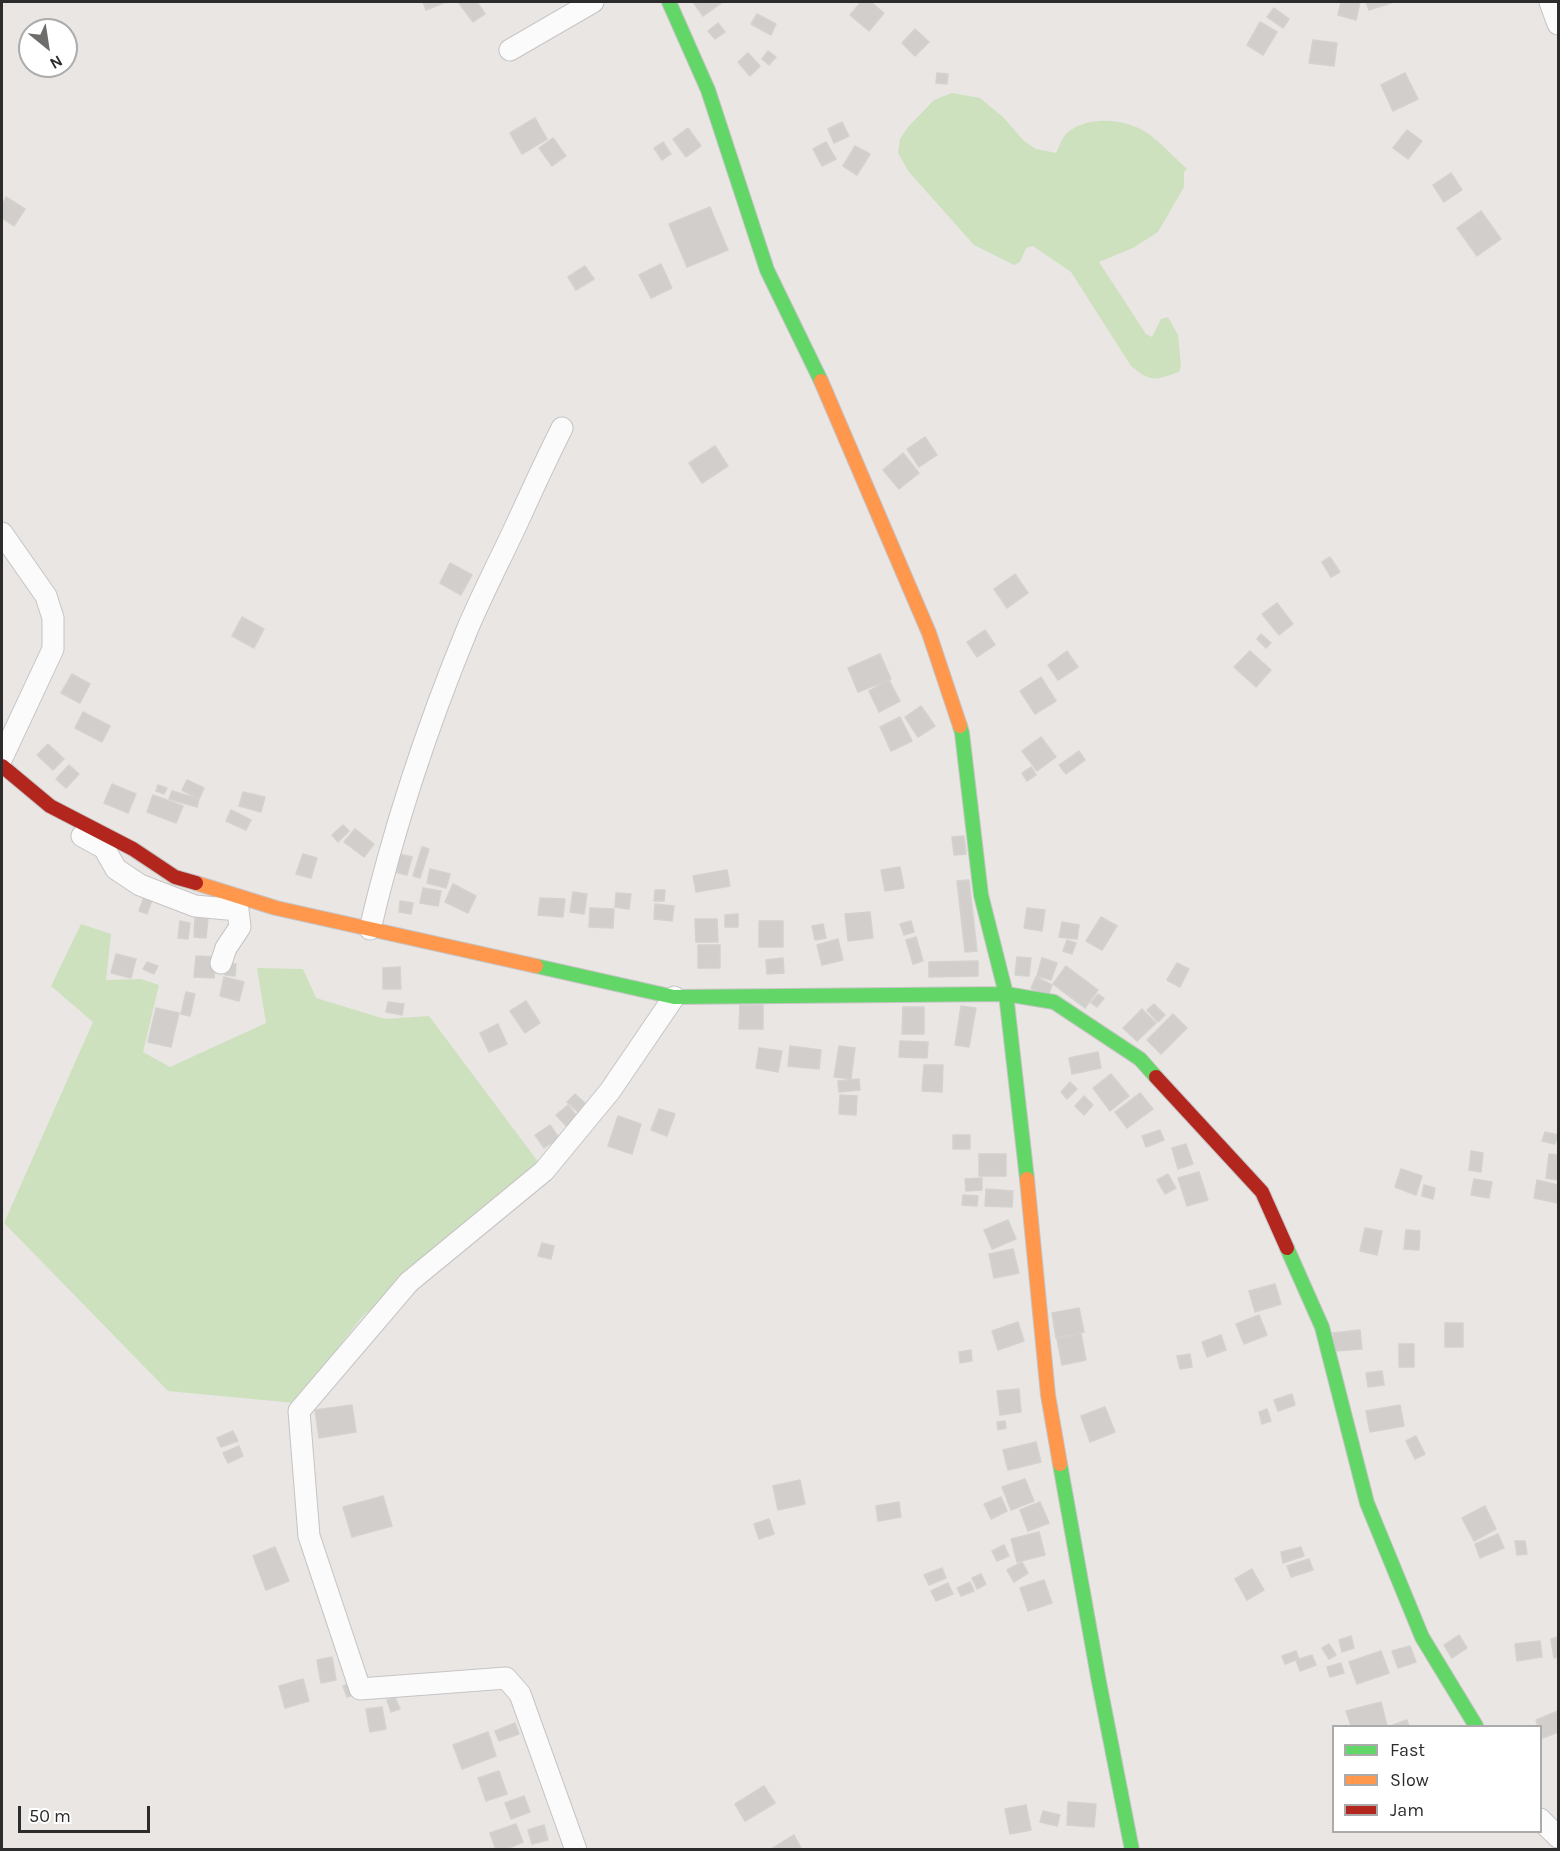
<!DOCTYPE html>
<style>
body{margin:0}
#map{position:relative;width:1560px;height:1851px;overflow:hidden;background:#e9e6e3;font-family:Karla,sans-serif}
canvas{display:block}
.frame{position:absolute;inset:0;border:3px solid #2c2c2c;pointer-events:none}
.legend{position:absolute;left:1332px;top:1725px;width:210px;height:108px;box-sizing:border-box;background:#fff;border:2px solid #ababab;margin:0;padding:8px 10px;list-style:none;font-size:18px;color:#2c2c2c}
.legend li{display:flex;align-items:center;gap:12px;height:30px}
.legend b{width:30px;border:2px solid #ababab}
.north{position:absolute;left:18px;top:18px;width:60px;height:60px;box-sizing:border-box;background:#fff;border:2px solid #ababab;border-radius:50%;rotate:150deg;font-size:16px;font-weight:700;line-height:24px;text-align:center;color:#2c2c2c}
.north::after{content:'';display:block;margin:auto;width:21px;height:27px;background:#6e6d6c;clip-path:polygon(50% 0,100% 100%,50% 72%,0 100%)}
.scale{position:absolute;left:18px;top:1806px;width:132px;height:27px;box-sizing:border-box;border:3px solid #2c2c2c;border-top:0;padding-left:8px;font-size:18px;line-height:21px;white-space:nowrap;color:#2c2c2c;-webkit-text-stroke:4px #fff;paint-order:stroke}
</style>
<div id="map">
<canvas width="1560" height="1851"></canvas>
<div class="frame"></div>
<ul class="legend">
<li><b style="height:8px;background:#63d668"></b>Fast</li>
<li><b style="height:8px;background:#ff974d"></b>Slow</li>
<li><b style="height:8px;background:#b3261e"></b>Jam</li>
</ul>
<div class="north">N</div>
<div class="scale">50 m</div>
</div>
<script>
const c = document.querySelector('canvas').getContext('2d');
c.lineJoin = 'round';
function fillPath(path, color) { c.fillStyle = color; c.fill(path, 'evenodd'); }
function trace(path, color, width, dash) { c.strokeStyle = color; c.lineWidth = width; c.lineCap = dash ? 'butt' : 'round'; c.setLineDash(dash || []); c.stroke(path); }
fillPath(new Path2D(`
 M952 93 980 98 1003 117 1024 141 1036 149 1056 153C1059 147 1062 138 1067 133 1088 114 1128 119 1149 134 1163 145 1175 158 1187 169L1184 172V187L1158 232 1133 248 1099 262 1146 334 1152 337 1161 319 1168 317 1178 335 1181 365 1179 372C1156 380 1151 383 1131 366L1071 272 1033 246 1026 248 1020 262 1014 265 974 245 909 172 898 153 900 139 908 127 934 100Z
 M81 924 111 934 106 980 141 979 159 985 143 1052 170 1067 266 1023 257 968 303 969 316 998 385 1019 429 1016 539 1163 361 1318 295 1403 168 1391 4 1223 93 1022 51 986Z`), '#cee1bf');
const building = new Path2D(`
 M423 2H446L426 10Z
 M461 2H477L485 14 473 22 459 3Z
 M693 2H723L703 16Z
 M861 2H871L884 13 869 31 850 15Z
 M1341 2H1360L1356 20 1338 15Z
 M1366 2H1390L1391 3 1369 10Z
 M1274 8 1289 19 1283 28 1267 17Z
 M757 14 776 24 771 35 751 24Z
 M1260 22 1277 32 1263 55 1247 45Z
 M718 23 725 32 715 39 708 31Z
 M915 29 929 42 915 56 902 43Z
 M1313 40 1337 43 1334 66 1309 63Z
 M768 51 776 57 769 65 762 59Z
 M748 53 760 66 750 76 738 62Z
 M937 73 948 74 947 84 936 83Z
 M1405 73 1418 99 1393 111 1381 85Z
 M535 118 547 139 522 154 510 133Z
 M842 122 849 136 834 143 828 129Z
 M688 128 701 146 686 157 673 139Z
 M1407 130 1422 141 1408 159 1393 148Z
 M553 138 566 156 552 166 539 148Z
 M663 142 671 154 662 160 654 148Z
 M826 142 836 159 822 166 813 149Z
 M855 146 870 154 857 175 843 166Z
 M1451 173 1462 190 1444 202 1433 185Z
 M6 197 25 209 14 226 2 218V205Z
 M710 207 728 250 687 267 669 224Z
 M1481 211 1501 239 1477 256 1457 228Z
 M661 264 672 288 651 298 639 275Z
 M585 266 594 279 576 290 568 277Z
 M925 437 937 455 919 467 907 449Z
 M715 446 728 466 702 483 689 463Z
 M903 453 919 473 899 489 883 470Z
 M1330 557 1340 572 1331 577 1322 562Z
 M450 563 472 575 461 595 440 583Z
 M1015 574 1028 593 1007 608 994 589Z
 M1277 603 1293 624 1279 635 1262 614Z
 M242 617 264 629 254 648 232 636Z
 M985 630 995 645 977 657 967 642Z
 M1261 634 1271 643 1266 648 1257 639Z
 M1067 651 1078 667 1058 680 1048 665Z
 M1250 651 1271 670 1256 687 1234 667Z
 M880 654 891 679 858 692 848 668Z
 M72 674 90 684 80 703 61 693Z
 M1041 677 1056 701 1035 714 1020 691Z
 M889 680 900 701 879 712 869 691Z
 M921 706 935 726 918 737 905 717Z
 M83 712 110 726 102 742 75 728Z
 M900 717 912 741 891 751 880 727Z
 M1041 737 1056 757 1037 771 1022 751Z
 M48 744 64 759 53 770 37 755Z
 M1079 751 1085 760 1066 774 1059 765Z
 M69 765 79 774 66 788 56 779Z
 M1031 767 1036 775 1027 781 1022 773Z
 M187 780 204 788 199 799 182 790Z
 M112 784 136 794 128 813 104 803Z
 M158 785 167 788 164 794 156 791Z
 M172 791 199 799 197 807 169 799Z
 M243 792 265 797 261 812 239 806Z
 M153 795 183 806 176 823 147 812Z
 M231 810 251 820 246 830 226 821Z
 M343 825 349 831 338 842 332 835Z
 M355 829 374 844 364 857 344 842Z
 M964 836 966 854 954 855 952 837Z
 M422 847 429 849 420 878 413 876Z
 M303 854 317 858 311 878 296 874Z
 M399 854 412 857 407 875 395 872Z
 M900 867 904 888 885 891 881 870Z
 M430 869 450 874 446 888 427 883Z
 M727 870 730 886 696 892 693 876Z
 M969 880 977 951 965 952 957 881Z
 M453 884 476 896 468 913 445 902Z
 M423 888 441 891 438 906 420 903Z
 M655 890H665L664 901H654Z
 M573 892 587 894 584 914 570 912Z
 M616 893 631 894 629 909 615 907Z
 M145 894 153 897 147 914 139 911Z
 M540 898 565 899 563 917 538 915Z
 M400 901 413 903 411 914 399 912Z
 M655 904 674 906 672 921 654 919Z
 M590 908 614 909 613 928 589 927Z
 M1027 908 1045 910 1042 931 1024 928Z
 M870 912 873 938 848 941 845 914Z
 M738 914V927H725V915Z
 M195 917 208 918 206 938 194 937Z
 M1101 917 1117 926 1102 950 1086 941Z
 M695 919H717L718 942H696Z
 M180 921 190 923 188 939 178 938Z
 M759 921H783V947H759Z
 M911 921 914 932 904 935 900 924Z
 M1062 922 1079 925 1077 939 1059 937Z
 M823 924 826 938 815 940 812 926Z
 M916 937 923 961 913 964 906 940Z
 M838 939 843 960 822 965 817 945Z
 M1067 940 1076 943 1072 954 1063 951Z
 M698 945H720V968H698Z
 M116 954 136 959 131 978 111 973Z
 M196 956 216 957 214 978 194 977Z
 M1017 957 1031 958 1029 976 1015 975Z
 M783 958 784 973 767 974 766 960Z
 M1042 958 1057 963 1051 980 1037 976Z
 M978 961V976L929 977V962Z
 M147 962 158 966 154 974 143 969Z
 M226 963 236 964 235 976 225 975Z
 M1177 963 1189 969 1180 987 1167 980Z
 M1066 966 1098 990 1085 1008 1053 984Z
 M400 967 401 989H383V968Z
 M224 977 244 982 239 1001 220 996Z
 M1036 977 1052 985 1048 996 1031 988Z
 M186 992 195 994 190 1016 181 1014Z
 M1098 994 1104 998 1097 1007 1091 1003Z
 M526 1001 540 1023 525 1033 510 1011Z
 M388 1002 404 1004 402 1015 386 1012Z
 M1154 1004 1165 1015 1158 1022 1147 1010Z
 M740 1005H763V1029H739Z
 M961 1006 976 1008 969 1047 955 1045Z
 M903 1007H924V1034H902Z
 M156 1008 179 1013 171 1047 148 1042Z
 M1142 1009 1156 1023 1137 1041 1123 1028Z
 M1173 1014 1187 1028 1161 1054 1147 1040Z
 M498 1024 507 1044 489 1052 480 1033Z
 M900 1041 928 1042 927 1058 899 1057Z
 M790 1046 821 1050 819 1069 788 1066Z
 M839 1046 855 1048 851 1079 834 1077Z
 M759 1048 782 1051 778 1072 756 1068Z
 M1098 1052 1101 1068 1072 1074 1069 1058Z
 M924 1065H943L942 1092 922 1091Z
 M1111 1074 1129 1096 1110 1111 1093 1088Z
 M859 1079 860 1090 839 1092 838 1081Z
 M1070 1082 1077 1089 1067 1099 1061 1092Z
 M1140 1093 1153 1109 1127 1128 1115 1112Z
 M575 1094 586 1104 578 1112 567 1102Z
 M840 1095 857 1096 856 1115 839 1114Z
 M1084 1096 1093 1105 1084 1115 1075 1106Z
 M568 1105 579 1119 568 1128 556 1115Z
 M659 1109 675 1114 667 1136 651 1130Z
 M618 1116 641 1124 632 1154 608 1146Z
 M550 1125 559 1138 544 1148 535 1135Z
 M1160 1130 1164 1140 1146 1147 1142 1136Z
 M1545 1132 1558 1135 1555 1144 1542 1141Z
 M953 1135H970V1149H953Z
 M1186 1144 1193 1164 1178 1169 1172 1148Z
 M1471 1151 1483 1153 1481 1172 1469 1170Z
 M979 1154H1006V1176H979Z
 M1549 1154 1558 1155V1180L1546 1178Z
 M1401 1169 1422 1176 1416 1195 1395 1187Z
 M1199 1172 1208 1200 1187 1206 1178 1178Z
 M1168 1174 1176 1188 1165 1194 1157 1180Z
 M982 1178V1190L966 1191 965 1179Z
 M1474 1179 1492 1182 1489 1198 1471 1195Z
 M1537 1180 1558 1185V1203L1534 1198Z
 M1424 1185 1435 1188 1433 1199 1422 1196Z
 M986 1189 1013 1191 1012 1207 985 1206Z
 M963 1195 978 1196 977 1206 962 1205Z
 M1008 1220 1016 1239 992 1249 984 1230Z
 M1365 1228 1382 1231 1377 1255 1360 1251Z
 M1406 1230 1420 1231 1419 1250 1404 1249Z
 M542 1243 554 1246 551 1259 538 1256Z
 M1013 1249 1019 1273 994 1278 989 1254Z
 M1275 1284 1281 1304 1255 1312 1249 1291Z
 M1079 1308 1084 1332 1056 1338 1052 1313Z
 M1259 1315 1267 1335 1244 1344 1236 1324Z
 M1018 1322 1024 1341 998 1350 992 1331Z
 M1445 1323H1463V1347H1445Z
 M1360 1330 1362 1349 1335 1351 1333 1333Z
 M1081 1334 1086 1360 1062 1365 1057 1339Z
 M1221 1335 1226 1350 1207 1357 1202 1342Z
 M1399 1344H1414V1367H1399Z
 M971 1350 972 1361 960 1363 959 1352Z
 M1190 1354 1192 1367 1180 1369 1177 1356Z
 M1382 1371 1384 1385 1368 1387 1366 1373Z
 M1019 1389 1021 1412 1000 1415 997 1391Z
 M1292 1394 1295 1405 1278 1411 1274 1400Z
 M352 1405 356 1432 319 1438 315 1410Z
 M1400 1405 1404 1426 1370 1432 1366 1411Z
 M1105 1407 1115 1432 1090 1442 1081 1416Z
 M1267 1409 1271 1421 1262 1424 1259 1412Z
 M1005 1421 1006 1428 998 1430 997 1422Z
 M233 1431 238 1441 221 1447 217 1438Z
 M1416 1436 1425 1454 1415 1459 1406 1441Z
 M1036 1442 1041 1462 1008 1470 1003 1450Z
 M239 1446 243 1456 228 1463 223 1453Z
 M1025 1479 1034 1501 1011 1510 1002 1487Z
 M800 1480 805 1504 778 1510 773 1486Z
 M383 1496 392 1526 352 1537 343 1507Z
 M1001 1497 1007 1511 991 1519 984 1504Z
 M899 1502 901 1517 878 1521 876 1506Z
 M1040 1502 1049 1523 1028 1531 1020 1510Z
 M1485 1506 1496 1529 1474 1541 1462 1518Z
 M769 1519 774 1534 759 1539 754 1524Z
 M1039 1532 1045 1555 1017 1562 1011 1539Z
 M1498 1534 1504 1548 1480 1558 1475 1544Z
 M1515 1541H1525L1527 1554 1517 1555Z
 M1004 1545 1009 1556 997 1561 992 1551Z
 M275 1547 289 1581 266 1590 253 1556Z
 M1301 1547 1304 1556 1283 1563 1281 1552Z
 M1309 1559 1313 1570 1291 1577 1287 1566Z
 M1022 1562 1028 1573 1014 1582 1007 1570Z
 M942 1568 946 1578 929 1585 924 1575Z
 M1252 1569 1264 1590 1247 1600 1235 1579Z
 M981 1574 986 1584 977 1589 972 1578Z
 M1044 1580 1052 1603 1028 1611 1020 1588Z
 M970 1582 974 1591 961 1596 957 1588Z
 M948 1583 953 1594 936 1601 931 1591Z
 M1459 1635 1467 1648 1452 1658 1444 1645Z
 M1351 1636 1354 1648 1342 1652 1339 1640Z
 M1558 1637V1657L1554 1658 1551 1639Z
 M1540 1641 1542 1657 1517 1661 1515 1644Z
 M1329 1644 1336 1655 1329 1659 1322 1648Z
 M1410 1646 1416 1662 1398 1668 1392 1651Z
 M1296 1651 1299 1659 1285 1664 1282 1656Z
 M1381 1651 1389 1673 1357 1684 1349 1662Z
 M1312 1655 1316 1665 1300 1671 1296 1660Z
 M332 1657 336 1680 321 1683 317 1660Z
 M1341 1663 1344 1673 1330 1677 1327 1667Z
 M303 1679 309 1701 285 1708 279 1686Z
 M352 1683 356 1694 347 1697 343 1686Z
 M395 1697 400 1709 391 1712 387 1700Z
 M1381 1702 1387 1726H1351L1346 1711Z
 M382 1707 386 1729 370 1732 366 1709Z
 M1558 1711V1732L1543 1738 1540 1726H1538L1536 1720Z
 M1407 1720 1409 1726H1394L1393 1725Z
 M515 1723 519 1734 499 1741 495 1731Z
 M488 1732 496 1756 462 1769 453 1745Z
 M499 1771 507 1794 486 1801 478 1778Z
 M764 1786 775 1803 745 1821 735 1804Z
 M524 1796 530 1812 511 1819 505 1803Z
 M1068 1802 1096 1804 1094 1827 1067 1825Z
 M1026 1805 1031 1830 1010 1834 1005 1809Z
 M1043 1811 1060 1815 1057 1826 1040 1822Z
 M516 1824 523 1842 504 1850H496L490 1833Z
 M544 1825 548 1840 532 1844 528 1830Z
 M794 1835 802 1850H770Z`);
fillPath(building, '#d1cecc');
trace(building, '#d4d2cf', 1.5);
const street = new Path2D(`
 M1550 2 1558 24
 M510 50 593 2
 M2 533 46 596 53 618V649L2 758
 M82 836 104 848 116 869 140 885 195 906 238 910 240 927 226 948 221 963
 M370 929C394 827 427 727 467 630 483 592 502 556 519 519 533 488 547 458 562 428
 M1540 1819 1558 1837
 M576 1850 520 1694 506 1678 360 1689 309 1536 299 1411 409 1282 544 1171 610 1091 674 997`);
const fast = new Path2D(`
 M669 2 708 90 767 270 821 381
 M960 726 962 733 981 895 1006 994 1027 1179
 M536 966 674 997 1006 994 1054 1002 1140 1059 1156 1077
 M1287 1248 1322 1327 1367 1503 1422 1637 1476 1726
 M1060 1464 1099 1682 1132 1850`);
const slow = new Path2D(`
 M821 381 929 633 960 726
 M196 883 276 908 536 966
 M1027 1179 1048 1395 1060 1464`);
const jam = new Path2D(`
 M2 766 50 806 133 849 175 877 196 883
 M1156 1077 1262 1192 1287 1248`);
trace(street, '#c6c4c5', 23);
trace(fast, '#c6c4c5', 16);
trace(slow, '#c6c4c5', 16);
trace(jam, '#c6c4c5', 16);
trace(street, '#fcfbfb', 21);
trace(fast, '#63d668', 14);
trace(slow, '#ff974d', 14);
trace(jam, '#b3261e', 14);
</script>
